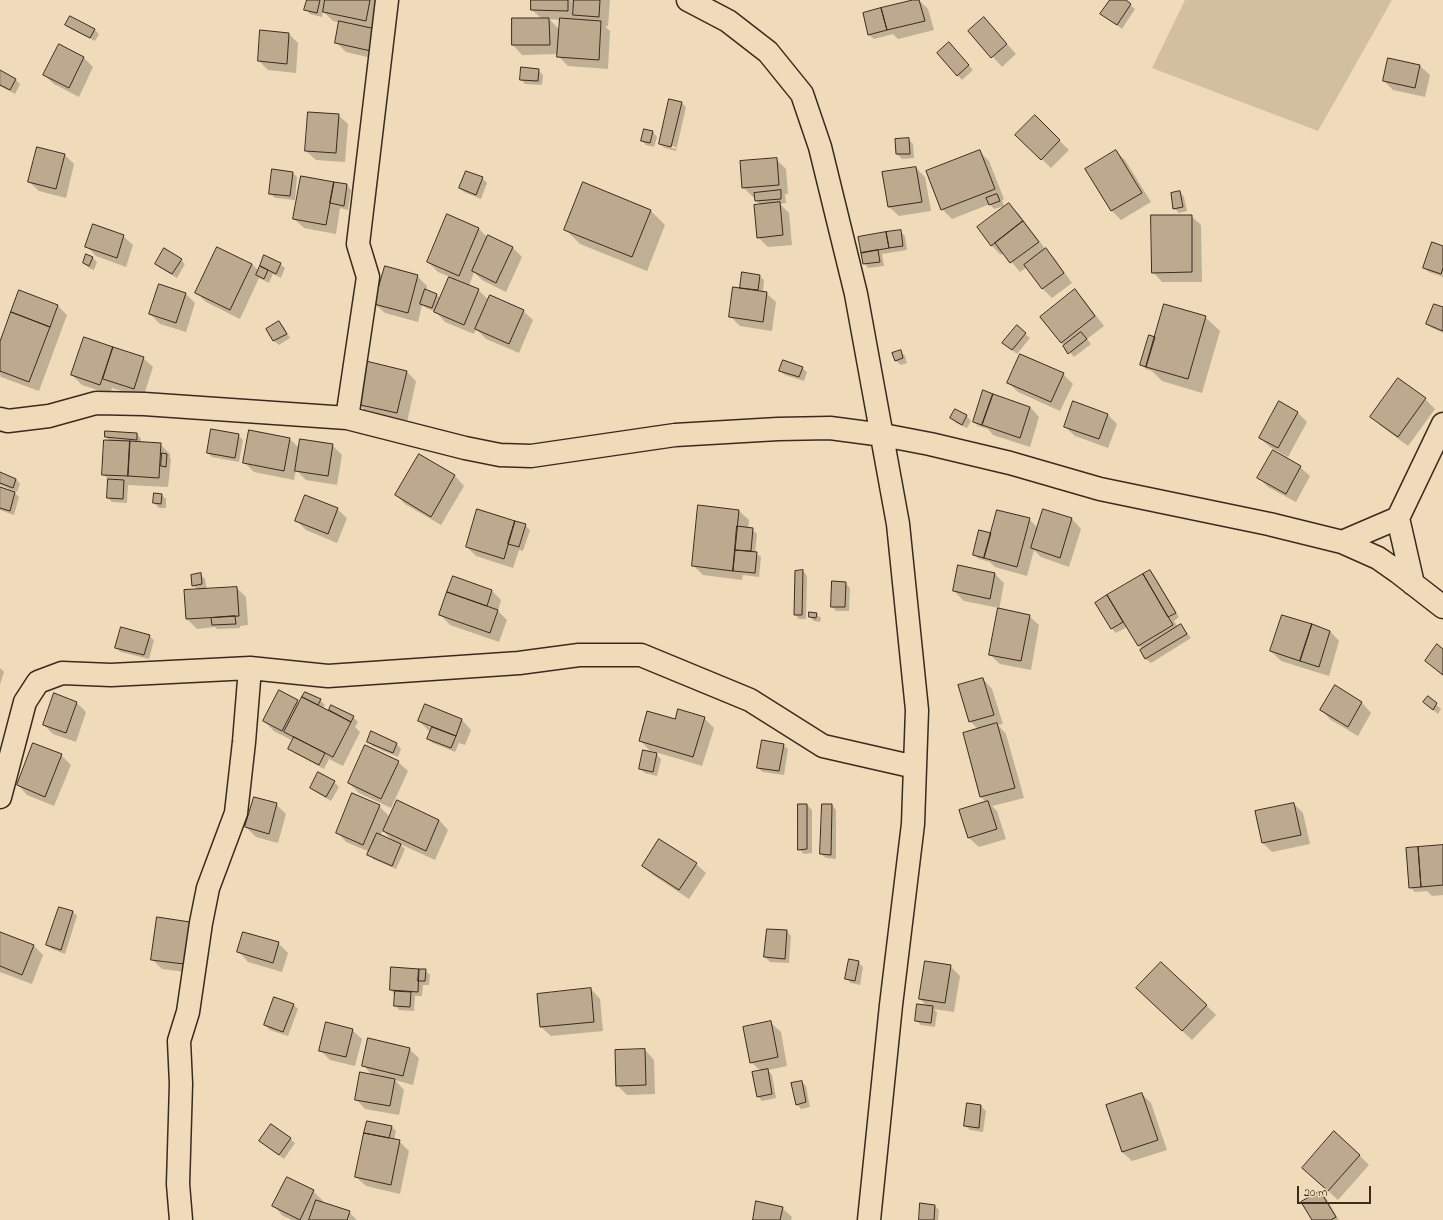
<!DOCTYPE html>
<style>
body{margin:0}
#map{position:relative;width:1443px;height:1220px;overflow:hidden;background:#efdbb9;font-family:"Indie Flower",sans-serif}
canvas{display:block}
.scale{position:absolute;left:1297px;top:1186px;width:74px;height:18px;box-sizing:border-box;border:2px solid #3b2a1e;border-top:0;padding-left:5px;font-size:12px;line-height:14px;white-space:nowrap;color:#3b2a1e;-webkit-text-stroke:3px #efdbb9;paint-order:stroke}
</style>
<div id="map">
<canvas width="1443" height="1220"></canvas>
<div class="scale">20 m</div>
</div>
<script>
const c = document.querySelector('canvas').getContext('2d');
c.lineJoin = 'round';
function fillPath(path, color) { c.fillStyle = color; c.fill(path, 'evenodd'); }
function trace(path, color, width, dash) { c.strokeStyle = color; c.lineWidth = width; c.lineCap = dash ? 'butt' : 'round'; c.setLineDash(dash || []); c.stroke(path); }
fillPath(new Path2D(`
 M1185 0H1392L1318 131 1152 68Z`), '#d1bfa0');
fillPath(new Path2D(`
 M308 0H375L380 6V60L346 52 336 42 340 23 333 21 323 11 322 17 310 14 306 9Z
 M532 0H610L608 26H605L610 31 608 69 568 66 558 56V54L522 55 513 45 542 19 532 10ZM549 19 561 20 560 30Z
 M919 0 928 9 934 30 898 39 893 34 874 39 869 35 864 14Z
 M1111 0H1124L1135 9 1122 29 1102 14Z
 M984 19 1016 54 1002 67 970 31Z
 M66 25 94 29 99 34 95 41 71 29Z
 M288 33 298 43 296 73 268 70 259 61Z
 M59 45 84 58 93 67 79 97 54 84 44 75Z
 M953 48 973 70 962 80 938 53Z
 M1388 59 1420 66 1430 75 1425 97 1393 90 1384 81Z
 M538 70 543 75 542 85 525 84 521 79Z
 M0 71 16 80 20 84 15 94 0 86Z
 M681 102 686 107 676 151 665 148 660 144ZM664 144 676 147V149L664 146Z
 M338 115 348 124 345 162 316 160 306 151Z
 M1035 117 1069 150 1051 168 1017 135Z
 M653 132 657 137 654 147 646 145 642 141Z
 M908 139 913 144 914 158 902 159 897 154Z
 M979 151 989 161 1004 199 1002 200 1004 206 994 209 990 204 952 219 942 209Z
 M1116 151 1125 160 1151 202 1121 220 1112 211 1086 169Z
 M65 155 74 164 66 198 39 191 29 182Z
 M776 159 786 169 788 194H785L786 203 780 204 789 213 792 245 768 247 758 237 760 205 756 200V197H753L743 187Z
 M916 168 925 177 931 211 899 216 889 207Z
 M293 173 297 177 295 200 275 198 270 193Z
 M482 178 487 183 481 199 464 192 460 188Z
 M584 184 651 211 665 225 647 271 580 244 565 229Z
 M347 185 351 190 348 210 340 208 336 234 304 228 294 219Z
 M1180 192 1184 197 1187 211 1179 213 1174 208Z
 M1009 204 1019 214 1046 250 1055 259 1072 283 1052 298 1042 288 1027 267 1020 272 1004 253 1001 255 991 245Z
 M448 216 479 229 488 238 513 248 522 257 506 292 482 280 474 272 469 286 478 290 489 300 523 311 533 320 519 353 486 339 476 329 474 334 445 322 436 312 426 308 422 305 418 322 385 313 375 304 417 276 427 286 426 291 436 294 441 299 450 277 438 272 428 262Z
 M1191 216 1201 225 1202 282H1162L1153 272Z
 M900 231 905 236 907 250 882 254 884 266 868 268 864 263 859 238Z
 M123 236 133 245 126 267 96 256 86 246Z
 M1443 247V277L1429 272 1424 268Z
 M92 257 97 262 94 270 89 268 84 263Z
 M181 260 185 264 177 278 160 268 156 264Z
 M252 264 259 271 280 264 285 268 281 278 273 274 269 283 259 278 240 319 206 302 196 292Z
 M759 276 764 280 763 292 766 293 776 302 772 331 740 326 730 316 743 289 741 287Z
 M1075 290 1084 300 1104 326 1087 339 1091 344 1074 357 1061 342Z
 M186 294 195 303 186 332 160 324 150 314Z
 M57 305 67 315 39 391 1 377 0 375V343Z
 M1443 308V333L1432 328 1427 324Z
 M1205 317 1220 331 1202 393 1162 381 1152 371 1146 369 1142 365 1155 338Z
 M279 322 284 327 290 338 279 345 274 341 268 329Z
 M1025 334 1030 338 1017 354 1008 347Z
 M84 338 143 358 153 367 143 398 112 388 110 394 82 385 72 375Z
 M900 351 905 356 907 363 901 365 896 361 894 354Z
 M802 368 807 372 804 381 785 375 780 371Z
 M406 371 416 381 407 422 367 413 358 403Z
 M1063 374 1073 384 1060 411 1018 392 1009 383Z
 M1398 379 1425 399 1435 409 1408 446 1381 426 1371 416Z
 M1279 403 1298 413 1307 422 1288 457 1270 447 1260 438Z
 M1030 407 1039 417 1030 447 993 435 988 429 978 426 974 422Z
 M955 411 967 416 971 421 967 428 956 423 952 418Z
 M1107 414 1117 424 1108 448 1075 436 1065 427Z
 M250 432 290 439 300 449 332 445 342 455 337 485 306 480 296 470 294 480 254 472 244 462Z
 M137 434 141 439V443L160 444 170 454V458L171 459 168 487 128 485 127 503 112 502 108 498 109 480 103 474 110 441 106 437Z
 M238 435 243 440 239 462 212 457 208 453Z
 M419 455 455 476 464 486 441 525 405 504 396 495Z
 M1300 467 1310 476 1296 502 1268 487 1259 478Z
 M0 473 16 479 20 484 17 492 0 485Z
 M0 488 15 493 19 497 14 515 0 510Z
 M162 495 166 499V508H159L154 503Z
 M699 506 739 511 749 520 748 529H752L757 534 755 553 761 557 759 577 743 575 742 580 703 575 693 565Z
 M337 509 347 518 337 543 306 530 297 521Z
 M1044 510 1072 519 1081 529 1069 567 1041 557 1034 550 1027 576 995 567 990 562 979 559 974 555 990 534 1029 519 1038 528Z
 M525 525 530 530 523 551 519 550 513 568 476 556 467 547Z
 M803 571 807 576 806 619H799L795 614Z
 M1150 571 1154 575 1179 617 1174 621 1178 627 1181 625 1191 638 1151 663 1146 659 1141 650 1142 649 1138 645 1127 627 1116 633 1112 629 1096 603Z
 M200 574 205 579 207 590 237 588 246 597 248 625 240 626V628L217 629 215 627 197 629 187 619 198 590 193 585Z
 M995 574 1004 583 999 610 1029 616 1039 625 1031 670 1000 664 990 655 999 608 964 601 954 591Z
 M453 577 492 591 501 600 498 611 507 620 499 642 450 625 441 615Z
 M845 583 850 588 849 611H836L832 606Z
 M816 614 821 618 820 622 814 621 810 617Z
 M1330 631 1339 641 1329 676 1281 661 1271 651Z
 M149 636 154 640 149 659 121 652 116 648Z
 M1443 650V676L1426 661Z
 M0 668 4 672 0 685Z
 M983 679 992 689 1003 724 998 725 1006 734 1024 798 992 806 997 811 1006 839 979 847 969 838 961 810 986 802 981 797 964 733 978 729 970 721Z
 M1335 687 1362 703 1371 713 1358 736 1331 720 1321 710Z
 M306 693 320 700 325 705 323 709 329 712 332 706 353 717 358 722 355 727 360 732 343 766 329 759 324 769 294 753 290 749 294 740 292 738 291 740 274 731 264 721 297 701 300 703Z
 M1428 697 1441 709 1438 714 1424 702Z
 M77 703 86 712 76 742 53 734 44 725Z
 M425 705 462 720 471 730 465 745 459 743 455 752 433 743 428 739 431 732 428 730 419 721ZM429 725 437 728 436 730 429 727Z
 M704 718 714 728 702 766 649 750 640 740 675 721Z
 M371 733 397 744 401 749 398 757 372 746 368 741Z
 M783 745 788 749 784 775 763 772 758 768Z
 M656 754 661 759 657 776 645 773 640 769Z
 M61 755 71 765 54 806 27 795 18 785Z
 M398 762 408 771 391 808 359 793 349 783Z
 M334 782 339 787 331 801 316 792 311 788Z
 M276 804 286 814 278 843 256 837 246 827Z
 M1294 804 1303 813 1310 844 1272 852 1262 842Z
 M807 805 812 810V853L804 854 799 849Z
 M832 805 836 810V859L826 858 821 854Z
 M379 806 390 817 439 820 448 830 435 860 400 844 405 849 396 869 373 859 369 855 370 852 346 842 337 832ZM383 830 386 834 394 842 380 836Z
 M1443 846V895L1432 896 1427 891 1415 892 1410 887Z
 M696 864 706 873 689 899 653 875 643 866Z
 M60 908 73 912 77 916 65 954 52 949 47 945Z
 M190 923 199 933 193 973 162 969 152 959Z
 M787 931 791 936 789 963 770 962 765 957Z
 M0 933 33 945 43 955 32 984 0 972Z
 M278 943 288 953 282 972 248 962 239 952Z
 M858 962 863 967 860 985 851 983 846 978Z
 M950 966 960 976 954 1012 934 1009 937 1012 935 1027 921 1025 916 1020 928 1007 920 999Z
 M425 970 430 975 429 985H423L422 996H415L414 1011 399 1010 395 1005V995L391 990Z
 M591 989 600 999 603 1031 551 1036 541 1027Z
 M1147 998 1206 1005 1216 1015 1192 1040Z
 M293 1004 298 1009 288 1036 270 1030 265 1025Z
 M771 1023 781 1032 787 1066 768 1070 772 1075 776 1098 762 1101 758 1096 761 1071 751 1062Z
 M352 1030 362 1039 355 1066 330 1060 320 1050Z
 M409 1049 419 1058 413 1085 395 1080 404 1090 399 1115 365 1109 356 1099 373 1076 363 1065Z
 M645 1050 654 1060 655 1094 627 1095 617 1085Z
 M801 1082 806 1086 810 1107 801 1109 797 1104Z
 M1142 1094 1151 1103 1167 1150 1132 1161 1122 1152Z
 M968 1104 981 1106 986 1111 983 1132 970 1130 965 1125Z
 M392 1127 396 1131 394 1140 399 1141 409 1151 400 1194 366 1186 356 1177Z
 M290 1139 295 1143 284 1159 260 1141Z
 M1359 1155 1369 1165 1338 1200 1313 1177Z
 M313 1191 323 1201 322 1203 349 1212 357 1220H292L283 1216 274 1206Z
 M1320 1192 1325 1196 1339 1220H1313Z
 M935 1206 939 1210 938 1220H920Z
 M782 1208 792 1217 791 1220H754Z`), '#0003');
const building = new Path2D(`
 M307 0H320L317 13 304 10Z
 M325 0H370L366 21 323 12Z
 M531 0H568V11L531 10Z
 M574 0H600L599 17 573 15Z
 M913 0H919L925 21 887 30 881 8Z
 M1110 0H1126L1131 4 1117 25 1100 14Z
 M881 8 887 30 868 35 863 13Z
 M70 16 95 29 90 38 65 25Z
 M984 17 1007 44 991 58 968 31Z
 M512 18H549L550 45H512Z
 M560 18 601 21 599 60 557 57Z
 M339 21 376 29 371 51 335 43Z
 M260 30 289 33 287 64 258 61Z
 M949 42 969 65 957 76 937 53Z
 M59 44 84 57 69 88 43 75Z
 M1388 58 1420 65 1415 88 1383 81Z
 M521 67 539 69 538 81 520 80Z
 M0 70 16 79 10 90 0 85Z
 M669 99 682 102 671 147 659 144Z
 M308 112 339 114 336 153 305 151Z
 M1035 115 1060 140 1041 160 1015 135Z
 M644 129 653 131 650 143 641 141Z
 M909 138 910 154H896L895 139Z
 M37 147 65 154 56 189 28 182Z
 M980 150 995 189 941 210 926 171Z
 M1116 150 1142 193 1111 211 1085 169Z
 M777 158 779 185 742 188 740 161Z
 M916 167 922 202 888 207 882 172Z
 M272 169 293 172 290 196 269 194Z
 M466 171 483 177 476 195 459 188Z
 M301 176 334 182 326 225 293 219Z
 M334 182 347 184 344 206 330 203Z
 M583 182 651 210 632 257 564 230Z
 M781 190V199L755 201 754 193Z
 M1180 191 1183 207 1173 209 1171 193Z
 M997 194 1000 201 989 205 986 198Z
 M780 202 783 235 757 238 754 205Z
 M1009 203 1023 221 991 246 977 227Z
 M447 214 479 228 459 276 427 262Z
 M1151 215H1192V272L1152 273Z
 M1023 221 1039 242 1010 263 995 243Z
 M93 224 124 235 117 258 85 247Z
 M901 230 903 246 889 248 886 232Z
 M886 232 889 248 861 253 858 237Z
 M488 235 513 247 496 283 472 271Z
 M1432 242 1443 246V268L1441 274 1423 268Z
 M217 247 252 264 230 310 195 293Z
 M164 248 182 259 172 274 155 264Z
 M1046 248 1064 273 1042 289 1024 265Z
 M878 250 880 262 863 264 861 253Z
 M86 254 93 257 89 266 83 263Z
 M264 255 281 263 276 274 260 266Z
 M260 266 268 270 264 279 256 275Z
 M385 266 418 275 408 313 374 304Z
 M742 272 760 275 758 290 740 288Z
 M449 277 479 289 464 325 434 312Z
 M159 284 186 293 176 323 149 314Z
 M733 287 767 292 763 322 729 317Z
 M425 289 437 294 432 308 420 304Z
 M1075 289 1095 316 1061 343 1040 317Z
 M19 290 58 305 50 327 11 312Z
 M490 295 524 310 509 344 475 329Z
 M1164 304 1206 316 1188 379 1146 367Z
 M1434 304 1443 307V331L1426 324Z
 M11 312 50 327 29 382 0 371V342Z
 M279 321 287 334 273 341 266 329Z
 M1017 325 1026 333 1012 350 1002 343Z
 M1081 332 1087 339 1068 354 1063 346Z
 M1149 335 1155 337 1146 367 1140 365Z
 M84 337 113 347 100 385 71 375Z
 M113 347 144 357 134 389 103 379Z
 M901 350 903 358 895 361 892 353Z
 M1020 354 1064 373 1051 402 1007 383Z
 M783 360 803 367 799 377 779 371Z
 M366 361 407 371 397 413 356 404Z
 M1398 378 1426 398 1398 437 1370 417Z
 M983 390 993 394 982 425 973 422Z
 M993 394 1030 407 1020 438 982 425Z
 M1073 401 1108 414 1099 439 1064 427Z
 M1279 401 1298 412 1278 448 1259 438Z
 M955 409 967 415 962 425 950 418Z
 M211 429 239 434 235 458 207 453Z
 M249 430 290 438 284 471 243 463Z
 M105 431 137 433V440L105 437Z
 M300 439 333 444 328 476 295 471Z
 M104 440 130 441 128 476 102 475Z
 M130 441 161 443 159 478 128 476Z
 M1273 450 1301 466 1286 494 1257 478Z
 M162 453 167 454 166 467 161 466Z
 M419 454 455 475 431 517 395 495Z
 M0 472 16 479 13 488 0 483Z
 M108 479 124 480 123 499 107 498Z
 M0 487 15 492 10 511 0 508Z
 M154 493 162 494 161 504 153 503Z
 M305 495 338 508 328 534 295 521Z
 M698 505 739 510 733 571 692 566Z
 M477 509 515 521 504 559 466 547Z
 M1043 509 1072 518 1060 558 1031 548Z
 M997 510 1030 518 1017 567 984 558Z
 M515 521 526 524 519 547 508 544Z
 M737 526 753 528 751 551 735 550Z
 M979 530 991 533 984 558 973 555Z
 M735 550 757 552 755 573 733 571Z
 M958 565 995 573 990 599 953 591Z
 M803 570 802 615H794L795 571Z
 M1150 570 1176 613 1168 617 1143 574Z
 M201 573 202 584 192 586 191 575Z
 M1143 574 1173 625 1138 646 1107 595Z
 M453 576 492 590 487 606 447 592Z
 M832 581 846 582 845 607H831Z
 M237 587 239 616 186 619 184 590Z
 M447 592 498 610 490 633 439 615Z
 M1107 595 1123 622 1111 629 1095 603Z
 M998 608 1030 615 1021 661 989 655Z
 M809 612 817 613 816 618 809 617Z
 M1282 615 1312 624 1300 661 1270 651Z
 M235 616 236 624 212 625 211 618Z
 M1181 624 1187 634 1145 659 1140 650Z
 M1312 624 1330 631 1319 667 1300 661Z
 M121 627 150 635 144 655 115 648Z
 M1437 644 1443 649V675L1425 661Z
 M983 678 994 715 969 722 958 685Z
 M1335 685 1362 702 1348 727 1320 710Z
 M279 690 298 700 282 731 263 721Z
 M305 692 321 699 318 705 302 697Z
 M54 693 77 702 66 733 43 725Z
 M1428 696 1437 703 1433 710 1423 702Z
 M302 697 351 722 333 757 284 732Z
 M425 704 462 719 456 736 418 721Z
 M331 705 354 716 351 722 329 710Z
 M678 709 705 717 693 757 639 741 647 711 675 719Z
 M997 723 1015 788 980 797 963 733Z
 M432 727 456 736 451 748 427 739Z
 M371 731 397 743 393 753 367 742Z
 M294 737 325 753 319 765 288 749Z
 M762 740 784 744 779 771 757 768Z
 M33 743 62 754 45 797 17 785Z
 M365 745 399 761 381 799 348 783Z
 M643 750 657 753 653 772 639 769Z
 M318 772 335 781 326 797 310 788Z
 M352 793 380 805 363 845 336 833Z
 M254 797 277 803 269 834 245 827Z
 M397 800 439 820 426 851 383 831Z
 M988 801 997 829 968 838 959 810Z
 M1294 803 1301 835 1262 843 1255 811Z
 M798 804H807V849L798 850Z
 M822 804H832L831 855 820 854Z
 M377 833 401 844 392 866 367 855Z
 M659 839 697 863 679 890 642 866Z
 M1443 845V885L1421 887 1418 847Z
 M1418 847 1421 887 1409 888 1406 848Z
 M59 907 73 911 61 950 46 945Z
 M157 917 190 922 184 964 151 960Z
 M767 929 787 930 785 959 764 957Z
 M0 932 34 945 22 975 0 966Z
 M243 932 279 942 273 963 237 952Z
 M849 959 859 961 855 981 845 979Z
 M925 961 951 965 945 1003 919 999Z
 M1161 962 1207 1005 1182 1031 1136 988Z
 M391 967 419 969 418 992 390 990Z
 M419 969H426L425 981H418Z
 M591 988 594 1022 540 1027 537 994Z
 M395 991 411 992 410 1007 394 1006Z
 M274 997 294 1004 283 1032 264 1025Z
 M917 1004 933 1006 931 1023 915 1021Z
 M771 1021 778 1057 750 1063 743 1027Z
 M326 1022 353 1029 346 1057 319 1051Z
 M368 1038 410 1048 403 1076 362 1066Z
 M645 1049 646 1085 616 1086 615 1050Z
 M768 1069 772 1094 757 1097 752 1072Z
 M360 1072 395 1079 390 1106 355 1100Z
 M802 1081 806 1102 796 1105 791 1083Z
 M1142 1093 1158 1140 1122 1152 1106 1105Z
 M967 1103 981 1105 979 1128 964 1126Z
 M367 1121 392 1126 389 1138 364 1133Z
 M271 1124 291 1138 279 1155 259 1141Z
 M1334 1131 1360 1155 1328 1191 1302 1168Z
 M364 1133 400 1140 391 1185 355 1177Z
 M287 1177 314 1190 300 1220 272 1206Z
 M1320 1191 1336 1217 1331 1220H1312L1301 1202Z
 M316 1200 350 1211 347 1220H309Z
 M756 1201 783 1207 780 1220H753Z
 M920 1203 935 1205 934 1220H919Z`);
fillPath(building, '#bdaa8e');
trace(building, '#3b2a1e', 1);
const minor = new Path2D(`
 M688 0 728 21 768 52 802 94 820 147 856 294 898 524 917 710 913 824 891 1005 869 1220
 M347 418 368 277 358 244 387 0
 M0 419 8 421 49 416 96 403 144 404 347 418 465 448 500 455 531 456 675 435 778 429 830 428 883 435 930 444 1010 463 1100 489 1269 524 1342 542 1378 558 1398 572 1443 607
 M1342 542 1398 518
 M1413 584 1398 518 1443 424
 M0 797 25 702 38 682 62 673 111 675 250 668 328 676 519 663 579 655H641L750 700 823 746 915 767
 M181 1220 178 1184 181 1084 179 1041 188 1012 201 923 208 888 236 813 244 742 250 668`);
trace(minor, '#3b2a1e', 25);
trace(minor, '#efdbb9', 22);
</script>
